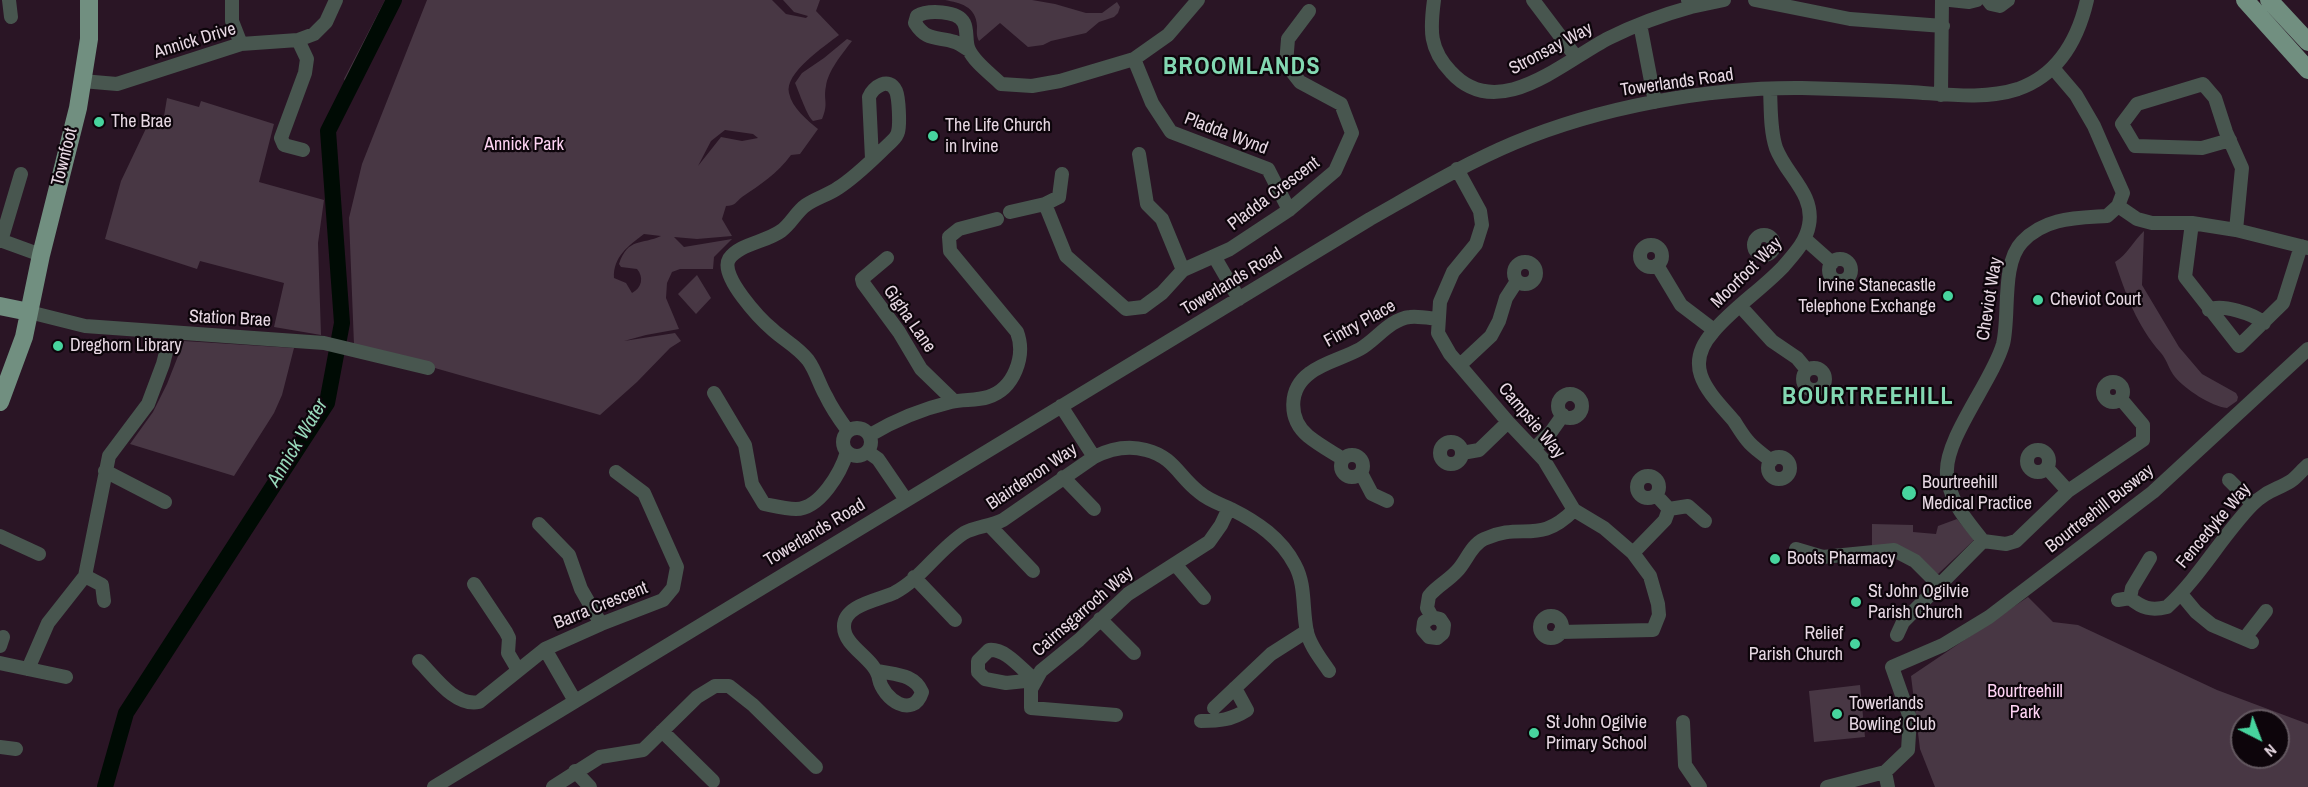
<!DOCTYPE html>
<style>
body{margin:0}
#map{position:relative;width:2308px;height:787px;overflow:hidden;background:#2a1525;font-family:"Archivo Narrow",sans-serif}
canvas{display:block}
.north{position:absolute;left:2230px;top:709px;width:60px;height:60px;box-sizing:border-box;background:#0d050b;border:2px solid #645961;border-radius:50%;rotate:138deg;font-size:16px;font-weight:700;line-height:24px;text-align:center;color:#e7d8e3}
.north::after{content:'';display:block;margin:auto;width:21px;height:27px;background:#47d49e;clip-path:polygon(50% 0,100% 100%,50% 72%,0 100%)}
</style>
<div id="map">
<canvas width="2308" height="787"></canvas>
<div class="north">N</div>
</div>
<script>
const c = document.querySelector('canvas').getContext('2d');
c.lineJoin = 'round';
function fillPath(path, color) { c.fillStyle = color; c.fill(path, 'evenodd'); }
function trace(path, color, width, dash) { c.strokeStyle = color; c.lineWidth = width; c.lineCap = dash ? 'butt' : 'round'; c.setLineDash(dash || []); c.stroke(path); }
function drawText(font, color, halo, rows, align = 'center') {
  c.font = font + ' "Archivo Narrow",sans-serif'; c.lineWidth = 4.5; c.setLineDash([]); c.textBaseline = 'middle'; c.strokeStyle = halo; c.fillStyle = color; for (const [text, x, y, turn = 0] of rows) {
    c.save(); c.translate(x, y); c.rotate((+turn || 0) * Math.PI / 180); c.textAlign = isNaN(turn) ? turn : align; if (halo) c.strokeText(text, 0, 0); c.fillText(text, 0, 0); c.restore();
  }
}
fillPath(new Path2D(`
 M385 0H394L368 51 362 69 356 75 355 87 351 95 344 79Z
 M427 0H772L786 14 806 18 808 16 794 12 783 0H820L816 11 839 35C825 46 784 73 789 93 792 108 807 120 818 129L800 154 791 155C777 174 761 184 742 197 736 202 735 206 726 206L722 219 732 236 697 239 674 237 684 247 732 239 714 257 713 269H680L672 272 667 283 666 298 679 329 646 335 624 341 675 333 681 341 670 348 637 382 600 415 354 345 349 218 362 164ZM725 130 753 134 758 138 742 141 721 137 698 166 711 141ZM644 234 661 236C642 245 628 237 619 264L621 267 637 269C644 277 642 288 632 293L626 283 614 278C613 257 628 246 644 234Z
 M945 0H1032L1055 4 1086 13H1102L1117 2 1120 7 1118 13 1114 17 1099 22 1086 33 1051 41 1043 45 1028 47 1000 23 979 41C976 35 977 32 977 26 976 6 960 3 945 0Z
 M847 39 852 41C842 54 828 71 826 86 823 100 829 103 822 119L813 121C807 116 799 92 795 83L802 73 824 58Z
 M167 98 199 107 201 101 274 124 259 182 324 200 318 243 321 335 274 327 284 283 200 261 197 269 105 239 121 181 150 120 163 122Z
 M2144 231 2142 285 2179 347 2202 374 2236 393 2238 397 2237 401 2227 408C2211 406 2186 390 2175 377 2169 370 2167 360 2161 353 2137 326 2126 295 2115 262 2127 255 2134 240 2144 231Z
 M697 275 711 298 696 314 678 294Z
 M184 341 294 348 282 395 274 413 234 476 130 444 153 412 167 384Z
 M1957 519 1974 540 1938 574 1872 548V524L1913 525V532L1936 534 1938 526Z
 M2028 597 2053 622 2078 625 2217 690 2308 724V787H1935L1920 749 1911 676ZM2242 721H2278V757H2242Z
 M1860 685 1865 737 1814 742 1809 691Z`), '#483744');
trace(new Path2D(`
 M105 787 126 713 327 403 342 323 328 131 394 0`), '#000b04', 16);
trace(new Path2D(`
 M9 0 11 17
 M232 0V21L241 44
 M1434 0C1430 30 1429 49 1451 72 1498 124 1564 61 1609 38 1635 25 1662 15 1691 7
 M1533 0 1576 57
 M1688 0 1691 7 1724 0
 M1755 0 1850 19 1943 26
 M1950 0 1969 2 1977 0
 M1988 0 1991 4 2000 6 2008 0
 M1640 24 1655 102
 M298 40 307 59 305 73 281 138 284 145 303 150
 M969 50C964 47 960 44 955 42 937 36 927 42 915 23L917 16C927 10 958 10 964 23 968 31 965 42 969 50 975 63 991 74 1001 84L1032 86 1060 81 1134 59 1168 35 1198 0
 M1134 59 1152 103 1171 132 1268 169 1289 210
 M2053 68 2076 95 2094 126 2123 193 2118 206 2107 216C2077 218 2045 217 2022 242 2001 264 2010 316 2003 344 1993 380 1944 439 1947 474 1950 503 1966 519 1983 541L2006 544 2016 541 2068 491 2143 440V425L2121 399
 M82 81 117 84 241 44 298 40 314 34 326 22 336 0
 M1770 89C1771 109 1770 130 1776 148 1786 175 1815 194 1809 225 1806 242 1794 254 1783 267 1761 290 1733 308 1713 332 1681 368 1710 393 1734 421 1738 427 1742 434 1747 440 1753 448 1763 454 1771 461
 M1941 95 1942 0
 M2230 140 2202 148 2135 146 2122 124 2137 104 2203 84 2215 98 2226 132 2242 168 2236 230
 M1139 154 1147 204 1162 219 1183 270
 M1457 169 1480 211 1482 225 1476 244 1453 272 1440 302 1438 333 1450 354 1508 422 1544 460 1574 510 1604 528 1633 553 1650 576 1658 604 1659 615 1653 630 1560 632
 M1045 204 1066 256 1126 309 1143 307 1162 293 1183 270 1230 249 1289 210 1335 171 1352 133 1341 104 1300 82 1286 64 1288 39 1309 11
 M2118 206 2137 219 2152 223H2192L2236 230 2308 248
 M1010 212 1045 204 1059 197 1062 174
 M2192 223 2185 277 2239 346 2283 303 2301 246
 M1754 245a10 10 0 1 1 20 0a10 10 0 1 1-20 0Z
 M1805 239 1832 263
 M0 240 41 255
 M1 241 21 174
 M1640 256a11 11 0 1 1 22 0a11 11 0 1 1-22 0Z
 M1214 256 1239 299
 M887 258 862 279 863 283 899 332 921 369 954 401
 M1829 270a11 11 0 1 1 22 0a11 11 0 1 1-22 0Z
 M1514 273a11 11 0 1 1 22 0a11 11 0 1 1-22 0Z
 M1657 265 1681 305 1714 330
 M1741 307 1772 341 1797 358 1807 370
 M2209 310C2220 303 2254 314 2264 323
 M29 312 85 326 324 343 428 368
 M1460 365 1491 336 1499 321 1506 298 1517 281
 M1803 379a11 11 0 1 1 22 0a11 11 0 1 1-22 0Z
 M2103 392a10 10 0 1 1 20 0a10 10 0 1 1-20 0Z
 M714 393 745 445 752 484 764 504C774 506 786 509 796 509 820 509 841 472 847 452
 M1558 406a12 12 0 1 1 24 0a12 12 0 1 1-24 0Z
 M843 442a14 14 0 1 1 28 0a14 14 0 1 1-28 0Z
 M848 431C840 420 832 409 826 396 819 384 816 371 808 360 798 347 784 340 773 330 761 320 719 276 729 259 739 244 766 242 781 231 791 224 796 212 806 205 816 198 828 195 838 188 857 176 874 158 890 143 893 140 897 137 898 132 900 125 899 98 896 91 889 76 873 87 869 97L872 159
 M870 435C895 420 922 409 951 402 963 399 976 401 988 397 1014 389 1026 356 1017 332L950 251 949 237 959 229 997 219
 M1440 453a11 11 0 1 1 22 0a11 11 0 1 1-22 0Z
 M1534 449 1551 432 1563 415
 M2027 461a11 11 0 1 1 22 0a11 11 0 1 1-22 0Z
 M868 452 878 459 906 500
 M1462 453 1479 450 1508 422
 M1341 466a11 11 0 1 1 22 0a11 11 0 1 1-22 0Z
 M1094 457C1110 449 1128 445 1146 450 1174 457 1179 477 1199 492 1208 500 1220 504 1231 509 1257 522 1281 538 1295 565 1306 585 1302 609 1307 632 1310 646 1321 659 1329 671
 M1768 468a11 11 0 1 1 22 0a11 11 0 1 1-22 0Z
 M1343 459C1332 452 1319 445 1308 436 1288 419 1288 389 1310 373 1324 362 1344 358 1360 349 1376 340 1390 319 1410 317 1418 316 1429 318 1437 319
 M2047 468 2068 491
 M105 471 165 502
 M1361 473 1372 494 1387 501
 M1637 487a11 11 0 1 1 22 0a11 11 0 1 1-22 0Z
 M1063 477 1094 509
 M2229 480 2253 504
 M1669 509 1688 506 1705 521
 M539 524 569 555 581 589 601 624
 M990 526 1033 571
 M0 536 39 554
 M1796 549 1823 557 1894 550 1915 561 1939 585
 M1633 553 1665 520 1669 509 1656 495
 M1175 564 1204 598
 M85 576 102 585 104 601
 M914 577 955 620
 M474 584 506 632 509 638 508 653 518 670
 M2181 594 2196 612 2212 625 2252 642
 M2130 598 2132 588 2150 558
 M2118 600 2130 598C2142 608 2151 611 2167 607 2200 577 2221 537 2252 505 2266 491 2276 490 2291 481 2297 477 2302 470 2308 465
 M1540 627a11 11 0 1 1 22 0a11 11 0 1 1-22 0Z
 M1432 617 1424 622 1423 630 1429 637 1437 638 1443 633 1444 625 1440 619 1432 617 1427 608 1429 596C1437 586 1448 581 1457 571 1466 562 1471 545 1484 539 1523 521 1538 546 1574 510
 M1100 619 1134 653
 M1897 635 1903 622 1983 541
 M2245 638 2266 611
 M0 646 3 637
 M545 649 575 701
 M989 650C1006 648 1022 670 1035 680L1006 683 985 679 978 672V661Z
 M419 661C434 676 455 707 479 702L545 649 601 624 663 600 673 588 677 567 644 493 616 472
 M0 663 66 677
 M28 669 48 623 85 576 109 456 148 404 163 364 171 333
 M878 671C896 675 914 674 922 692 913 720 883 699 879 679 876 659 844 647 844 627 843 605 879 600 894 593 921 579 938 550 964 533 974 527 991 526 1003 520L1094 457 1061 406
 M1214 708 1271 654 1307 631
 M1116 715 1031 708V689L1041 671 1079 640 1128 594 1209 542 1221 525 1229 508
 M1201 721C1220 721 1231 720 1247 710L1235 688
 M1683 722 1685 765 1700 787
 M662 731 713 781
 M0 747 16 749
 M575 771 590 787
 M1885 772 1888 787
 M434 787 1370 219C1418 192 1464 164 1514 143 1600 107 1709 87 1802 88 1838 89 1874 90 1910 92 1945 94 1984 100 2018 89 2058 75 2078 39 2087 0
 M553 787 600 757 643 750 697 697 715 686H729L753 705 816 767
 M1827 787 1885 772 1908 750 1910 718 1892 667 1943 645 1989 617 2153 492 2308 349`), '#48564f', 14);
trace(new Path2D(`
 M2245 0 2308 70
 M2269 0 2308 42
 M0 306 29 312
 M0 402 24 337 41 255 78 108 89 39V0`), '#718f80', 18);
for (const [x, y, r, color] of [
 [99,122,6,"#47d49e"],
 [933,136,6,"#47d49e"],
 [1948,296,6,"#47d49e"],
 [2038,300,6,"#47d49e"],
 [58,346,6,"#47d49e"],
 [1909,493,8,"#47d49e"],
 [1775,559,6,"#47d49e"],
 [1856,602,6,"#47d49e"],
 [1855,644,6,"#47d49e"],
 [1837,714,6,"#47d49e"],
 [1534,733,6,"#47d49e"]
]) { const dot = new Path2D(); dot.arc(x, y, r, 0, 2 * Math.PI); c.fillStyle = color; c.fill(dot); trace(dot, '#0d050b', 2); }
drawText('18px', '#e7d8e3', '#0d050b', [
 ["Annick Drive",195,41,-17],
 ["Stronsay Way",1551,49,-28],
 ["Towerlands Road",1677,83,-8],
 ["Pladda Wynd",1226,134,21],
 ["Townfoot",65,157,-76],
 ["Pladda Crescent",1274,194,-37],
 ["Moorfoot Way",1747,273,-45],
 ["Towerlands Road",1232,282,-31],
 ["Cheviot Way",1990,299,-81],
 ["Station Brae",230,319,3],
 ["Gigha Lane",909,319,55],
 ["Fintry Place",1360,324,-29],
 ["Campsie Way",1531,421,50],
 ["Blairdenon Way",1032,477,-34],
 ["Bourtreehill Busway",2100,509,-38],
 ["Fencedyke Way",2214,526,-50],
 ["Towerlands Road",815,533,-31],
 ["Barra Crescent",601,606,-22],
 ["Cairnsgarroch Way",1083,612,-41]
]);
drawText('18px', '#e7d8e3', '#0d050b', [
 ["The Brae",111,122],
 ["The Life Church",945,126],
 ["in Irvine",945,147],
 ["Irvine Stanecastle",1936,286,"right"],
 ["Telephone Exchange",1936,307,"right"],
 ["Cheviot Court",2050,300],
 ["Dreghorn Library",70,346],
 ["Bourtreehill",1922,483],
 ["Medical Practice",1922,504],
 ["Boots Pharmacy",1787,559],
 ["St John Ogilvie",1868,592],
 ["Parish Church",1868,613],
 ["Relief",1843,634,"right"],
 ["Parish Church",1843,655,"right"],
 ["Towerlands",1849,704],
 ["Bowling Club",1849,725],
 ["St John Ogilvie",1546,723],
 ["Primary School",1546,744]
], 'left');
drawText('18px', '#ffd4f4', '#0d050b', [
 ["Annick Park",524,145],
 ["Bourtreehill",2025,692],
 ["Park",2025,713]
]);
drawText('italic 20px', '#98d8ba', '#0d050b', [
 ["Annick Water",298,443,-59]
]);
c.letterSpacing = '1.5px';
drawText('bold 24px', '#83d8b2', '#0d050b', [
 ["BROOMLANDS",1242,68],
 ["BOURTREEHILL",1868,398]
]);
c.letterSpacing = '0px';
</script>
